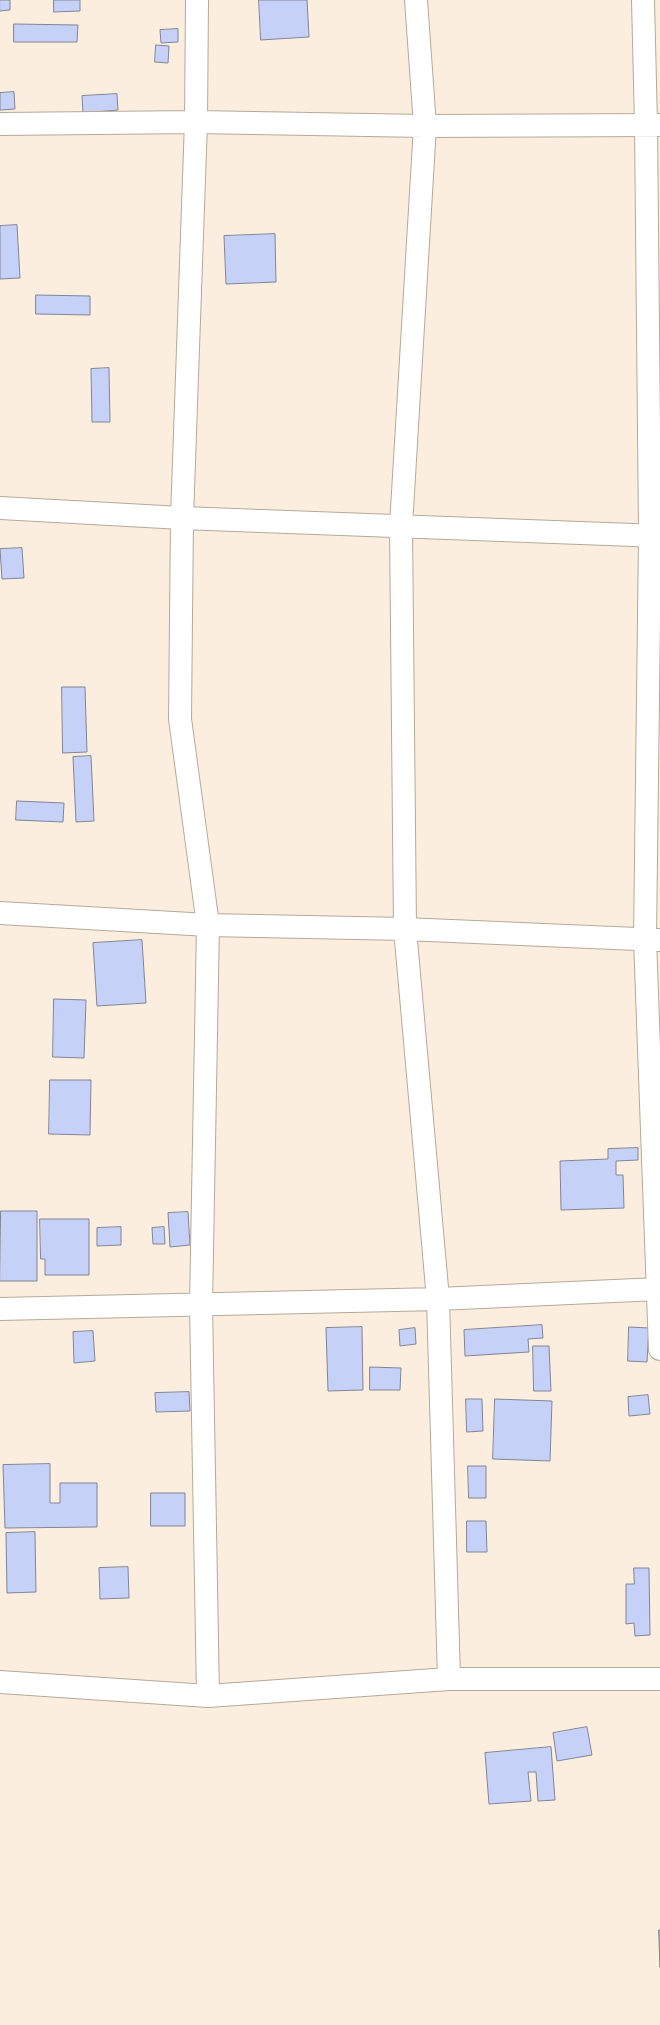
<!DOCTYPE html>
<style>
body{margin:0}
canvas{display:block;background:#fceede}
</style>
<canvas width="660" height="2025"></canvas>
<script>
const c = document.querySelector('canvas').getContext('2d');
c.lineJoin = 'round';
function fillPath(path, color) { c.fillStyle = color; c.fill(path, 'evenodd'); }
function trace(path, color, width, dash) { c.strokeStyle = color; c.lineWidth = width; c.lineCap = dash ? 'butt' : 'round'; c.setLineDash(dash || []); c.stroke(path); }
const building = new Path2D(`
 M0 0H10V10L0 11Z
 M54 0H80V11L54 12Z
 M259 0H307L309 37 261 40Z
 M14 24 78 25 77 42H14Z
 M178 29V42L161 43 160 30Z
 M156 45 169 46 168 63 155 62Z
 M14 92 15 109 0 110V93Z
 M117 94 118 110 83 113 82 96Z
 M17 225 20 278 0 279V226Z
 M275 234 276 282 226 284 224 236Z
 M36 295 90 296V315L36 314Z
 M109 368 110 422H92L91 369Z
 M22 548 24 578 2 579 0 549Z
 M62 687H85L87 752 63 753Z
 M91 756 94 821 76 822 73 757Z
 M17 801 64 803 63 822 16 820Z
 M142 940 146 1003 97 1006 93 943Z
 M54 999 86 1000 84 1058 53 1057Z
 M50 1080H91L90 1135 49 1134Z
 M638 1148V1160L616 1161V1175H623L624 1208 561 1210 560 1161 608 1159V1149Z
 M1 1211H37V1281H0Z
 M188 1212 190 1245 170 1247 168 1213Z
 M40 1219H89V1275H45V1259H41Z
 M121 1227V1245L97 1246V1228Z
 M164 1227 165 1244H153L152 1228Z
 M542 1325 543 1338 528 1339 529 1352 465 1356 464 1330Z
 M362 1327 363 1390 328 1391 326 1328Z
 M629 1327 649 1328 647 1362 628 1361Z
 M415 1328 416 1344 400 1346 399 1330Z
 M93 1331 95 1361 74 1363 73 1332Z
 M533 1346H549L551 1391H534Z
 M370 1367 401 1368 400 1390H370Z
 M189 1392 190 1411 156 1412 155 1393Z
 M648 1395 650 1414 629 1416 628 1397Z
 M466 1399H482L483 1431 467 1432Z
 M495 1399 552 1401 550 1461 493 1459Z
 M50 1464V1503H60V1483H97V1527L5 1528 3 1465Z
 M468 1466H486V1498H469Z
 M151 1493H185V1526H151Z
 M467 1521H486L487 1552H467Z
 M35 1532 36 1592 7 1593 6 1533Z
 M128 1567 129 1598 100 1599 99 1568Z
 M634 1568H649L650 1635 635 1636 634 1623 626 1624V1584H634Z
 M587 1727 592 1755 557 1761 553 1733Z
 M551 1747 555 1800 538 1801 536 1772H528L531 1801 489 1804 485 1753Z
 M659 1930H660V1967Z`);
fillPath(building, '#c6d1f8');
trace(building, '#808596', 1);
const street = new Path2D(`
 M197 0 196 122 182 518 180 719 208 925 201 1305 208 1696
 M416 0 425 126 401 526 405 929 438 1299 449 1679
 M643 0 646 124 650 535 645 939 660 1349
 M0 124 196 122 425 126 660 125
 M0 508 182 518 660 536
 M0 913 208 925 405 929 660 940
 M0 1309 438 1299 658 1289
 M0 1682 208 1696 449 1679H660`);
trace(street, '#b6a99a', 24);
trace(street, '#fff', 22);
</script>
